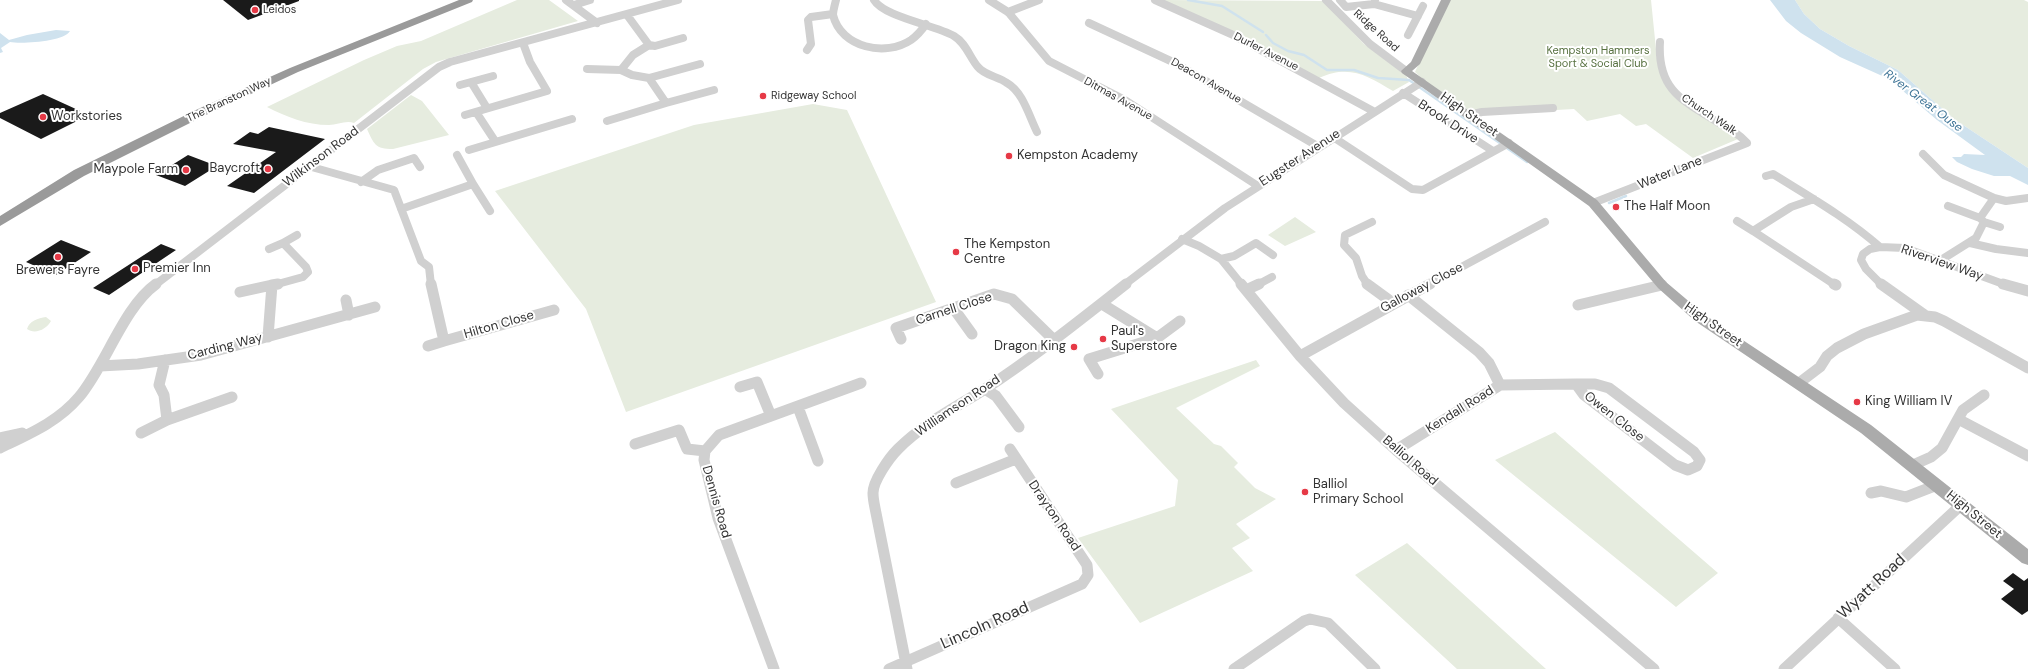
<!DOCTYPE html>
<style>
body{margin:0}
canvas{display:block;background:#fff}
</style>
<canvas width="2028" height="669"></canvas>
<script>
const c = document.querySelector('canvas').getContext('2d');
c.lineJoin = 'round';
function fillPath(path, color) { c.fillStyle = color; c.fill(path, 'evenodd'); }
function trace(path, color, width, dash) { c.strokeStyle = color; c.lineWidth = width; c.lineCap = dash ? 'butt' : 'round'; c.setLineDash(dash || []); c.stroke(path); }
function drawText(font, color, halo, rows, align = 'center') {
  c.font = font + ' "DM Sans",sans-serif'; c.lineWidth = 4; c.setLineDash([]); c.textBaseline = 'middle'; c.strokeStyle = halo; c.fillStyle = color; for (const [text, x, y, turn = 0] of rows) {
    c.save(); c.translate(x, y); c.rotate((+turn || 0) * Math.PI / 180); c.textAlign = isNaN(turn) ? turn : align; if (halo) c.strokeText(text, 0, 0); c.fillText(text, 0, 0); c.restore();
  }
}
fillPath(new Path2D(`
 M517 0H549L578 21 436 62 423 69 354 123C346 120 337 125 329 125 306 125 287 117 267 107L364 60 397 46 421 41Z
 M1163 0 1323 1 1364 44 1406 75 1409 82 1393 91C1367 76 1350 64 1319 78Z
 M1448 0H1651L1657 59 1685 106 1738 139 1693 158 1646 124 1636 126 1620 114 1587 121 1574 109 1485 114 1474 116 1427 83 1415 72Z
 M1795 0H2024L2028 2V168L1954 119 1898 70 1849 46 1820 29 1804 14Z
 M411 95 422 101 449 135 393 149C375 149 374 144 367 129Z
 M813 104 847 110 936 302 626 412 586 309 495 191 694 125Z
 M1295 217 1316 232 1285 246 1268 235Z
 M46 317 51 321C47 329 35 335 27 329 29 321 38 318 46 317Z
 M1256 360 1260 366 1176 408 1214 444 1221 446 1238 463 1234 467 1255 488 1276 499 1236 524 1250 538 1232 548 1253 571 1140 623 1078 538 1175 506 1178 480 1111 409Z
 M1555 432 1718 573 1676 607 1495 460Z
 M1407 543 1546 669H1457L1355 575Z`), '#e6ecdf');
fillPath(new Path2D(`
 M1770 0H1795L1804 14 1820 29 1849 46 1898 70 1954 119 2028 168V185L2010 176H1994L1972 169 1957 162 1952 157H1961L1964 154 1985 155 1937 120 1889 79 1840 57 1801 33 1786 21Z
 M56 30 70 31C64 42 21 44 10 42L1 48 3 52 0 53V33L9 40 27 35Z`), '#cfe2ee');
trace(new Path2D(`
 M1188 0 1222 6 1263 32
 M1266 35 1273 43 1288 51 1304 55 1327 70H1354L1378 78 1409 80 1527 162
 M1609 203 1626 196`), '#cfe2ee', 2.5);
fillPath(new Path2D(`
 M223 0H299V1L248 20Z
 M43 94 89 115 41 139 0 118V113Z
 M269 127 325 139 254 193 227 186 276 152 233 144 250 132 258 134Z
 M188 155 217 166 185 186 156 175Z
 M61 240 91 252 56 275 26 262Z
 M161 244 176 250 109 295 93 288Z
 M2013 573 2024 581 2028 578V611L2022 615 2001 599 2014 589 2003 581Z`), '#1a1a1a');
trace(new Path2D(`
 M566 0 597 23
 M836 0C835 4 833 11 833 15 841 48 886 57 911 40 918 35 922 30 926 24
 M874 0C884 17 935 25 954 36 966 43 970 58 978 67 984 75 999 77 1007 83 1023 92 1029 116 1037 132
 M989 0 1008 12 1049 61 1125 100 1258 186
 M1155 0 1231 34 1373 111
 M1326 0 1370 44 1406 71
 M1340 0 1346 7 1374 4
 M1375 0 1374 4 1418 16
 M574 5 590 0
 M1008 12 1039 0
 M1089 23 1175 63 1319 147
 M1408 35 1423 6
 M649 45 655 46 683 38
 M807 50 811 44 808 20 811 17 833 14
 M587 69 621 70
 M649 78 700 64
 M471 82 493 76
 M460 85 471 82 487 108
 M1403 93 1493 151
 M666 103 714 90
 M476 112 495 141
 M465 115 547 91 530 62 523 43
 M1468 115 1482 112 1553 108
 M607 121 666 103 649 78 632 75 621 70 633 55 649 45 627 15
 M1333 137 1412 189 1423 190 1509 143
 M469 150 572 119
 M1923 154 1944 175 1994 198 1980 218 1984 222 1976 238 1941 260
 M457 155 473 184
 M308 166 394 190 421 261 429 267 431 285
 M1766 176 1773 174C1810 197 1847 218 1880 247
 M361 182 378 170 414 158 420 167
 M1994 198 2006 201 2028 198
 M1593 203 1747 143C1739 134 1730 129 1719 123 1683 101 1657 90 1660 42
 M1948 206 1980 218
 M401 209 473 184 490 211
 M1737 221 1753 231 1791 207 1814 199
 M1984 222 2000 227
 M1753 231 1835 285
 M1182 239 1199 246 1221 259 1242 285
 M1970 243 1996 249 2028 253
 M269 249 283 243
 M1221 259 1234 256 1256 243 1273 255
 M155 285 439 67 450 62 678 0
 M274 285 303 277 308 272 306 267 283 243 297 235
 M1124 285 1225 208 1422 82
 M1257 285 1272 277
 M1368 285 1362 276 1356 258 1344 245 1345 235 1372 222
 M1428 285 1545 222
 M1882 285 1866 269 1861 260 1863 254 1870 249 1880 247 1905 248 2006 285`), '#d0d0d0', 8);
trace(new Path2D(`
 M431 284 444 341 554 310
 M1241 284 1300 356 1344 403 1396 450 1654 669
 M1367 284 1393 303
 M1834 284 1836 285
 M1881 284 1926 316
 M2003 284 2028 291
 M1246 290 1259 284
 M240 292 272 285
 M1408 295 1479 352 1489 363 1500 385
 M346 300 349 315
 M1102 304 1157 338
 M1578 305 1662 285
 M954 309 972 334
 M268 337 272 285 278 284
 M901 339 896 328 994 294 1012 299 1054 340
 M428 346 444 341
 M1300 356 1430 284
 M165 360 159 385 164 395 167 420 232 397
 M100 366 138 364 201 355 375 307
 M1098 374 1089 359 1157 338 1180 321
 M1799 383 1820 367 1827 356 1837 348 1864 334 1917 315 1935 317 1944 321 2028 368
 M1576 384H1595L1609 388 1694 452 1700 460 1697 466 1688 470 1675 465 1584 395Z
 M740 387 757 382 771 416
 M985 389 996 396 1019 427
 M798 407 818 461
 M1958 419 1963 410 1984 395
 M141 433 167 420
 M0 438 22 433
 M635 444 679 430 687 449 705 451
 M0 448C29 434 58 422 79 397 106 365 123 308 156 284
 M1396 450 1500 385 1576 384
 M1913 465 1931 457 1942 448 1958 419 2028 456
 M956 483 1016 459
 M1871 493 1881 491 1906 497 1937 485
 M1838 618 1895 669
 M774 669 718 518 704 460 705 451 719 435 861 383
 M889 669 1082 584 1088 575 1087 565 1010 449
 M907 669 875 508C874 503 873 498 873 493 873 481 889 458 898 449 924 423 955 408 985 389 1034 357 1080 320 1126 284
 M1234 669 1304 621 1310 619 1328 623 1375 669
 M1784 669 1961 505`), '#d0d0d0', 11);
fillPath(new Path2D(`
 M1441 0H1451L1420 64 1412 71 1597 200 1666 282 1705 315 1871 425 2028 549V565L2022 563 1861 433 1695 321 1658 288 1589 206 1402 73 1401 71 1411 62Z`), '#ababab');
fillPath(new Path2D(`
 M459 0H473L472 2 298 72 206 115 84 176 0 226V216L74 170 198 109 290 68Z`), '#9a9a9a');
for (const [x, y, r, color] of [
 [255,10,4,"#e63946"],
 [763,96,4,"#e63946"],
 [43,117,4,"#e63946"],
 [1009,156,4,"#e63946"],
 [268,169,4,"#e63946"],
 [186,170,4,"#e63946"],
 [1616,207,4,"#e63946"],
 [956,252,4,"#e63946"],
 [58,257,4,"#e63946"],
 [135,269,4,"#e63946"],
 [1103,339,4,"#e63946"],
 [1074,347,4,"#e63946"],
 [1857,402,4,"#e63946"],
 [1305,492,4,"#e63946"]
]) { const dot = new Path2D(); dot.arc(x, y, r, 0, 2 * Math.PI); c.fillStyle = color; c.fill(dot); trace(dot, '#fff', 1.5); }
drawText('11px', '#333', '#fff', [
 ["Leidos",263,10],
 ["Ridgeway School",771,96]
], 'left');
drawText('11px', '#333', '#fff', [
 ["Ridge Road",1376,31,42],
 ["Durler Avenue",1266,52,27],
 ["Deacon Avenue",1206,81,30],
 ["Ditmas Avenue",1118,99,29],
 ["The Branston Way",229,100,-25],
 ["Church Walk",1709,115,34]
]);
drawText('11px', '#56703f', '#fff', [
 ["Kempston Hammers",1598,51],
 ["Sport & Social Club",1598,64]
]);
drawText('italic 12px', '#3f7597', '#fff', [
 ["River Great Ouse",1923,101,37]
]);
drawText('13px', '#333', '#fff', [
 ["High Street",1469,115,35],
 ["Brook Drive",1448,122,33],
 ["Wilkinson Road",321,157,-37],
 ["Eugster Avenue",1300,158,-33],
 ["Water Lane",1670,173,-22],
 ["Riverview Way",1942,263,19],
 ["Galloway Close",1422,288,-28],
 ["Carnell Close",954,309,-18],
 ["Hilton Close",499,325,-16],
 ["High Street",1713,325,35],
 ["Carding Way",225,347,-14],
 ["Williamson Road",958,406,-34],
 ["Kendall Road",1460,410,-32],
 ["Owen Close",1614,417,38],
 ["Balliol Road",1410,461,41],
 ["Dennis Road",716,502,74],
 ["High Street",1974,515,39],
 ["Drayton Road",1054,516,56]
]);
drawText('13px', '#333', '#fff', [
 ["Workstories",51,117],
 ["Kempston Academy",1017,156],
 ["Baycroft",260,169,"right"],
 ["Maypole Farm",178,170,"right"],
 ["The Half Moon",1624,207],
 ["The Kempston",964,245],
 ["Centre",964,260],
 ["Premier Inn",143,269],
 ["Brewers Fayre",58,271,"center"],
 ["Paul's",1111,332],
 ["Superstore",1111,347],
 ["Dragon King",1066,347,"right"],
 ["King William IV",1865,402],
 ["Balliol",1313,485],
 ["Primary School",1313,500]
], 'left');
drawText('16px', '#333', '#fff', [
 ["Wyatt Road",1872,587,-43],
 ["Lincoln Road",985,626,-24]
]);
</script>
